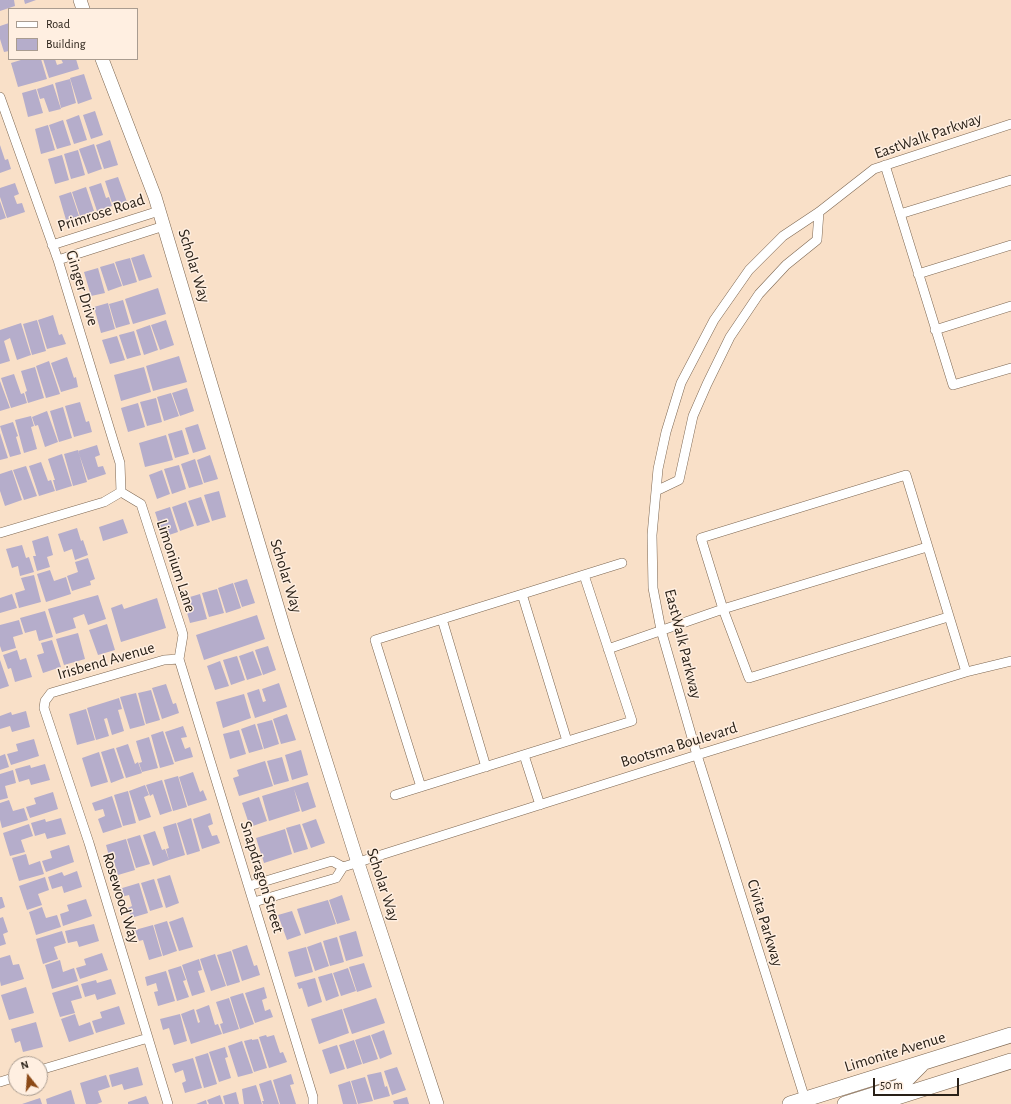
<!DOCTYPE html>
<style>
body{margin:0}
#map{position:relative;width:1011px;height:1104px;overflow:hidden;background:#f9e0c8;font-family:"Alegreya Sans",sans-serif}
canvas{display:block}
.legend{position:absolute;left:8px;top:8px;width:130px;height:52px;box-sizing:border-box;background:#ffefe1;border:1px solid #a99c90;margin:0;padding:5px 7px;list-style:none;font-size:12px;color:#292017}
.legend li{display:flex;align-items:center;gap:8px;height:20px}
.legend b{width:20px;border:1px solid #a99c90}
.north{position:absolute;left:8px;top:1056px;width:40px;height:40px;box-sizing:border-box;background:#ffefe1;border:1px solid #a99c90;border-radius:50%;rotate:343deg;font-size:11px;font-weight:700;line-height:16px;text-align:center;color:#292017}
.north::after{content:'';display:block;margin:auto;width:14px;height:18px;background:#8c4a17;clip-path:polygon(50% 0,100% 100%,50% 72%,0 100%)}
.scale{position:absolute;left:873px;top:1078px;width:86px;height:18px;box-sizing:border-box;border:2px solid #292017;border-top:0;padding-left:5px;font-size:12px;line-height:14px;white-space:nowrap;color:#292017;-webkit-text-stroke:3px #ffefe1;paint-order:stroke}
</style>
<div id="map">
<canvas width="1011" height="1104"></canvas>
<ul class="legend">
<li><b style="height:5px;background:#fff"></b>Road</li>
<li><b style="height:11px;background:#b5adcb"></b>Building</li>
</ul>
<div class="north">N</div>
<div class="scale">50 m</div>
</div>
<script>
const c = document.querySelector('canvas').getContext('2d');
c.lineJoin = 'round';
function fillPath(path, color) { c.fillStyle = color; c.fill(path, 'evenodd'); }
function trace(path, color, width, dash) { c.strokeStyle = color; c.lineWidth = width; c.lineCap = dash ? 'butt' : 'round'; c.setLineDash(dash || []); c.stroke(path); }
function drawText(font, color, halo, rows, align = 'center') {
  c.font = font + ' "Alegreya Sans",sans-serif'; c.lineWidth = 3; c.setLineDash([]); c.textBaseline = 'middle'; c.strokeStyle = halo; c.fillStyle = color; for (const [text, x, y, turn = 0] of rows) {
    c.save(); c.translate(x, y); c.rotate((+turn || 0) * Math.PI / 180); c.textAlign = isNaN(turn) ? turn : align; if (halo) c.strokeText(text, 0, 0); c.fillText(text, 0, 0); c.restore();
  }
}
fillPath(new Path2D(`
 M0 0H14L15 6 0 11Z
 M24 0H36L25 4Z
 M9 23V51L4 52 0 39V26Z
 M24 59H41L47 79 18 87 11 63Z
 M43 59H55L57 65 63 63 61 59H76L79 69 49 78Z
 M84 74 92 99 78 104 70 78Z
 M70 79 76 103 61 108 55 83Z
 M53 84 61 109 49 112 44 98 40 99 37 89Z
 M36 89 43 113 28 117 22 93Z
 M95 111 103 135 91 139 83 115Z
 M79 115 87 140 74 144 66 120Z
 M63 120 71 145 57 149 49 125Z
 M48 125 55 150 41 154 35 129Z
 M110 140 118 165 104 169 96 145Z
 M94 144 102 169 88 174 79 149Z
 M0 145 5 160 8 159 11 169 0 173Z
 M78 150 85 175 71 179 64 154Z
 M62 155 69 180 55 184 48 159Z
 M118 177 127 202 113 206 105 181Z
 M15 183 19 194 14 196 17 204 22 203 25 212 7 218 0 197V188Z
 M101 183 106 198 109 197 112 206 97 211 89 187Z
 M86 187 94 211 80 216 72 192Z
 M71 192 79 216 66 220 59 196Z
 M0 201 6 218 0 220Z
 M144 254 152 277 139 281 131 258Z
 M130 258 137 282 123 286 115 262Z
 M114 263 122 286 108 291 100 267Z
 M98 268 105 293 91 296 84 272Z
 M158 288 166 314 133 324 125 299Z
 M123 300 130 324 116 328 109 304Z
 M108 303 115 329 101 333 94 307Z
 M53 315 59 335 62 334 66 344 47 349 38 320Z
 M37 320 46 351 32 355 23 324Z
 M166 320 174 345 160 350 151 325Z
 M21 323 31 355 17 360 10 338 4 341 10 361 0 364V330Z
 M150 325 158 350 144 355 136 330Z
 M134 331 141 355 127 359 119 335Z
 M117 336 125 360 110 364 102 340Z
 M179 356 187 382 153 391 146 366Z
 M67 357 74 378 76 377 78 387 61 392 51 363Z
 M49 361 60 394 46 398 36 366Z
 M35 367 44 398 28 403 25 392 27 391 21 371Z
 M144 367 151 392 121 401 114 375Z
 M14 374 21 394 24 393 27 403 11 408 1 378Z
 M0 381 10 408 0 411Z
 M187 388 194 411 180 416 172 393Z
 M171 393 179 416 164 421 157 397Z
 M156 398 162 422 147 426 140 402Z
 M80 402 86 422 89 421 92 432 74 437 65 406Z
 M138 403 145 427 128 432 121 408Z
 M63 407 72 438 59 442 50 411Z
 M47 411 58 442 45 447 38 425 35 426 32 417Z
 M31 416 34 426 31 427 37 449 24 453 15 420Z
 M13 422 18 436 16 437 21 454 10 457 0 426Z
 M198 424 206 449 193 453 185 428Z
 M182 430 189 454 175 458 168 434Z
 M0 433 8 458 0 460Z
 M166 435 173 460 145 467 139 443Z
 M97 445 100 455 95 457 98 467 103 466 106 474 88 480 78 451Z
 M78 450 87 482 73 486 64 454Z
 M62 454 72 486 56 491 53 480H55L48 459Z
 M210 455 218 479 204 483 197 460Z
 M195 459 203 484 189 488 181 464Z
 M41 462 48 481 51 480 55 491 39 496 29 466Z
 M179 465 186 489 172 494 164 469Z
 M26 466 37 496 24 500 13 470Z
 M12 470 22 500 5 506 0 491V474Z
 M162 470 170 494 157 499 149 475Z
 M219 491 226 517 212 521 204 495Z
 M201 497 210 522 197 526 188 501Z
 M186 502 194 526 180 531 172 507Z
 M170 507 178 532 163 537 155 512Z
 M123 519 128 533 103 541 99 527Z
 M77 528 81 541 83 540 88 555 75 560 72 549 64 552 58 534Z
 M48 536 53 555 47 557 50 567 37 571 33 556H36L32 541Z
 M22 545 26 558 29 557 34 572 20 576 18 566 12 568 6 549Z
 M88 558 95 579 90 581 91 585 72 591 67 576 78 572 75 562Z
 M50 570 54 581 66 577 71 594 46 602 37 574Z
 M34 575 41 602 19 608 15 593 25 590 21 578Z
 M247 579 255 603 242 607 234 583Z
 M233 583 241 608 226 613 218 588Z
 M217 589 224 613 209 617 202 593Z
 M12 594 17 608 0 613V598Z
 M200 594 207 619 190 623 183 599Z
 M98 595 106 619 88 625 84 614 73 618 76 628 56 634 48 609Z
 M157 598 166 628 121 642 111 608 122 604 124 609Z
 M45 611 53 637 39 641 36 630 25 633 20 618Z
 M257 615 265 639 204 660 196 635Z
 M19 620 23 634 13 637 16 648 2 652 0 646V625Z
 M107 624 115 650 98 655 89 630Z
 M78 633 85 659 64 665 56 639Z
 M52 640 61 667 43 673 37 655 44 653 41 643Z
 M268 646 276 670 263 675 255 650Z
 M17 650 20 660 26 658 32 677 15 682 11 668 8 669 3 655Z
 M253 651 262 675 247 680 239 656Z
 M237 656 245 680 231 685 223 660Z
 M0 660 9 686 0 689Z
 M220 661 229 686 215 690 207 666Z
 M279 683 287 707 255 718 247 693 259 689 263 702 266 701 262 689Z
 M166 684 173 704 176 703 179 713 162 719 152 688Z
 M151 690 160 720 146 724 138 693Z
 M136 693 145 725 130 729 120 697Z
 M244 694 251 718 223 728 216 702Z
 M119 698 122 709 118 710 124 731 112 735 107 718 104 719 109 736 96 740 87 708Z
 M86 709 95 740 77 745 69 714Z
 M26 711 30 727 12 732 10 726 0 729V716L11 712 12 715Z
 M287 714 296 740 281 744 273 719Z
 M272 720 279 744 264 749 257 724Z
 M255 724 263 749 249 753 241 729Z
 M183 726 187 737 181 738 185 749 190 747 193 757 175 762 165 732Z
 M239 730 246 754 230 759 223 734Z
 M163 731 174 764 160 768 151 735Z
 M149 737 158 768 142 772 139 763 142 762 136 741Z
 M34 739 39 756 11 765 7 754 18 751 16 744Z
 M128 744 135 764 138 762 142 773 126 778 116 748Z
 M114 748 124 778 111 783 101 752Z
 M301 750 308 775 292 780 285 755Z
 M99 752 108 782 91 787 82 758Z
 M5 754 9 767 0 770V756Z
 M282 757 289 781 274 785 267 761Z
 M265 761 273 786 239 796 233 778 239 776 237 770Z
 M45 764 50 780 31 785 29 779 19 782 15 769 30 765 31 768Z
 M13 770 16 783 5 786 8 798 0 800V774Z
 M193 772 200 792 203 790 207 800 188 806 179 777Z
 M178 776 187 807 173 811 164 780Z
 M162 780 172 811 160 815 153 794 150 796 146 785Z
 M308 782 316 807 302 812 294 789 300 811 269 821 262 796Z
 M145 785 149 795 144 797 151 817 139 821 129 791Z
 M128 791 136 823 123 826 114 795Z
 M53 792 58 809 30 818 26 807 36 804 34 798Z
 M112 796 122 827 103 833 98 819 105 816 103 809 95 811 92 803Z
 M259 797 267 821 250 827 242 803Z
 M9 800 13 811 24 808 28 820 2 828 0 820V803Z
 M210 813 213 824 208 826 212 836 217 835 220 843 202 849 193 819Z
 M61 818 66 834 47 839 45 833 35 836 31 823 45 819 46 822Z
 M191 818 200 851 187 855 177 823Z
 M316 819 325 843 311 848 302 824Z
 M176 823 185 855 169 860 166 849 169 848 163 827Z
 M29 824 33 836 21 840 25 852 10 856 3 833Z
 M300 824 308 849 294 853 286 828Z
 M285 829 292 854 264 863 256 838Z
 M155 831 162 850 165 849 169 860 153 866 143 835Z
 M140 835 150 864 136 868 127 839Z
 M126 839 135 870 118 875 112 855 109 856 106 845Z
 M69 845 74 862 46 872 42 861 52 858 50 851Z
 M26 854 29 865 40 861 44 874 19 881 12 858Z
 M77 871 82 887 64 893 62 886 52 889 48 877 62 872 64 876Z
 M170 875 179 903 166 908 157 879Z
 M45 877 49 890 38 894 42 905 27 910 19 886Z
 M154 879 163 907 150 911 141 883Z
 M139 883 148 913 131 918 128 908 132 906 129 895 121 897 119 889Z
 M342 895 350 920 337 924 329 900Z
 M0 897H2L5 907 0 909Z
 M86 899 92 916 63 926 60 914 69 911 67 905Z
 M328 900 336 924 305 934 297 909Z
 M42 907 46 918 57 915 61 927 36 935 29 912Z
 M292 911 301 935 287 940 278 915Z
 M3 917 8 932 3 934 6 944 0 946V918Z
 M183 917 193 947 179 951 169 922Z
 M167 921 177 951 163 956 154 925Z
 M94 924 99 941 79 947 77 941 68 943 65 931Z
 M153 925 162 956 149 960 143 940 139 941 135 930Z
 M62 931 66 943 54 947 58 959 43 964 36 939Z
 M356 931 363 956 346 961 339 936Z
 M337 937 344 962 330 966 323 941Z
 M321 942 329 966 315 971 307 947Z
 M247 945 254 966 257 965 260 975 242 981 232 950Z
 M306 947 313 972 295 977 288 952Z
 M231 951 240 982 227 986 217 955Z
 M102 953 108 970 80 979 76 968 86 965 84 959Z
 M215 954 226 986 211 991 200 959Z
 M10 955 13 965 19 964 24 979 1 986 0 981V958Z
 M199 959 202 970 198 971 205 992 192 996 182 965Z
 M60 960 63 972 74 968 78 981 52 989 45 965Z
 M364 963 372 987 357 992 349 967Z
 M181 966 186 980 183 981 189 997 177 1001 168 970Z
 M348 968 356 991 341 996 333 973Z
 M166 971 175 1001 158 1006 154 992 158 991 156 983 147 986 145 977Z
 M332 973 339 996 326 1001 318 977Z
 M315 978 322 1002 308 1007 302 988 299 989 297 983Z
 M111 979 116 994 97 1000 95 994 85 997 81 984 96 980 97 983Z
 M78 985 82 998 71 1001 75 1013 60 1017 52 993Z
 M26 987 34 1013 9 1020 1 995Z
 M264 987 267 998 262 1000 265 1011 270 1009 273 1017 255 1023 245 993Z
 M243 993 254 1024 240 1029 230 997Z
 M229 998 239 1029 223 1034 220 1024 223 1023 216 1002Z
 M376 998 385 1023 352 1034 343 1009Z
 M209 1005 215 1025 218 1024 222 1034 191 1044 181 1014 194 1009 198 1023 200 1022 196 1010Z
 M119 1006 125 1024 96 1033 92 1021 102 1018 100 1012Z
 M342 1009 349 1033 319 1044 311 1019Z
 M75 1014 79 1026 90 1022 94 1034 69 1042 61 1019Z
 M180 1014 187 1041 174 1045 169 1028 163 1030 160 1019Z
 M36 1022 43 1047 23 1052 20 1041 15 1043 11 1029Z
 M384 1030 392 1054 380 1059 371 1035Z
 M266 1035 267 1037 274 1035 280 1053 283 1052 287 1062 269 1068 259 1037Z
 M370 1035 378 1059 363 1064 355 1040Z
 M252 1039V1040L258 1039 267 1068 254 1072 244 1041Z
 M354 1040 362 1064 347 1069 339 1045Z
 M242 1041 253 1073 238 1077 228 1046Z
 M337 1045 345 1069 330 1074 322 1050Z
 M225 1047 228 1057 225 1058 231 1078 219 1082 209 1052Z
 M208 1053 217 1084 204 1088 195 1057Z
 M193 1058 202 1088 185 1093 182 1083 186 1081 183 1070 175 1073 172 1064Z
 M138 1067 143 1085 124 1090 122 1084 112 1087 109 1075Z
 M397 1067 406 1090 392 1095 384 1071Z
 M381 1072 385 1087 387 1086 390 1096 374 1100 367 1075Z
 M291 1074 294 1084 290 1085 296 1104H280L273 1080Z
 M106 1075 110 1087 98 1091 102 1102 97 1104H86L80 1083Z
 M365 1077 373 1101 358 1104 351 1081Z
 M271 1080 279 1104H263L262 1101H264L259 1084Z
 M350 1081 357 1104H343L338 1085Z
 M256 1085 262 1104H244L242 1089Z
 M71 1090 75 1104H47L46 1099Z
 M236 1092 239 1104H225L223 1096Z
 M220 1095 223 1104H209L207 1100Z
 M146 1096 149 1104H128V1102Z
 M407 1097 409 1104H394L393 1101Z
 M40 1098 42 1104H22Z
 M206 1100 207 1104H196Z`), '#b5adcb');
const street = new Path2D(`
 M0 97 58 260 120 463 121 492
 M885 165 953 385 1011 368
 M900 214 1011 180
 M52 245 159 211
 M58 260 164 226
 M918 274 1011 245
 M935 330 1011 306
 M656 491 679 480 693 416 707 384 730 337 759 294 786 265 817 240 819 212
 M121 492 141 504 182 631 183 635 179 659 313 1097V1104
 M0 533 104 502 121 492
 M522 594 567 741
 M948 617 749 678 723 609 701 538 906 475 966 672
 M442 619 486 767
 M608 649 723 609 927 547
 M524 755 540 805
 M421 787 375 640 622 563
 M395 795 632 721 584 575
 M249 886 332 861 343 867
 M254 902 336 878 343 867 697 755 966 672 1011 661
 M40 1070 148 1038
 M0 1082 16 1077
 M805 1099 697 755 661 630 653 588 652 535 658 469 666 432 681 383 714 320 749 270 783 236 819 212 874 169 1011 124
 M168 1104 89 843 44 708 45 701 51 693 164 660 179 659`);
const secondary = new Path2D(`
 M80 0 83 9
 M102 59 155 197 285 632 358 863 437 1104`);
const primary = new Path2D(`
 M790 1104 1011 1035
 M845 1104 899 1087 921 1065
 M875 1104 1011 1061`);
trace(street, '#7d6752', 10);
trace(secondary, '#7d6752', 14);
trace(primary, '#7d6752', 16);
trace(street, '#fff', 9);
trace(secondary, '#fff', 13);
trace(primary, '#fff', 15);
drawText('16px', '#292017', '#ffefe1', [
 ["EastWalk Parkway",928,136,-19],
 ["Primrose Road",101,213,-18],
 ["Scholar Way",194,266,73],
 ["Ginger Drive",82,288,73],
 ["Limonium Lane",176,566,72],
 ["Scholar Way",286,576,73],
 ["EastWalk Parkway",683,644,76],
 ["Irisbend Avenue",106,661,-16],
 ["Bootsma Boulevard",679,745,-17],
 ["Snapdragon Street",262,877,73],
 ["Scholar Way",383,885,72],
 ["Rosewood Way",121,898,73],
 ["Civita Parkway",765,923,73],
 ["Limonite Avenue",895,1052,-17]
]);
</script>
